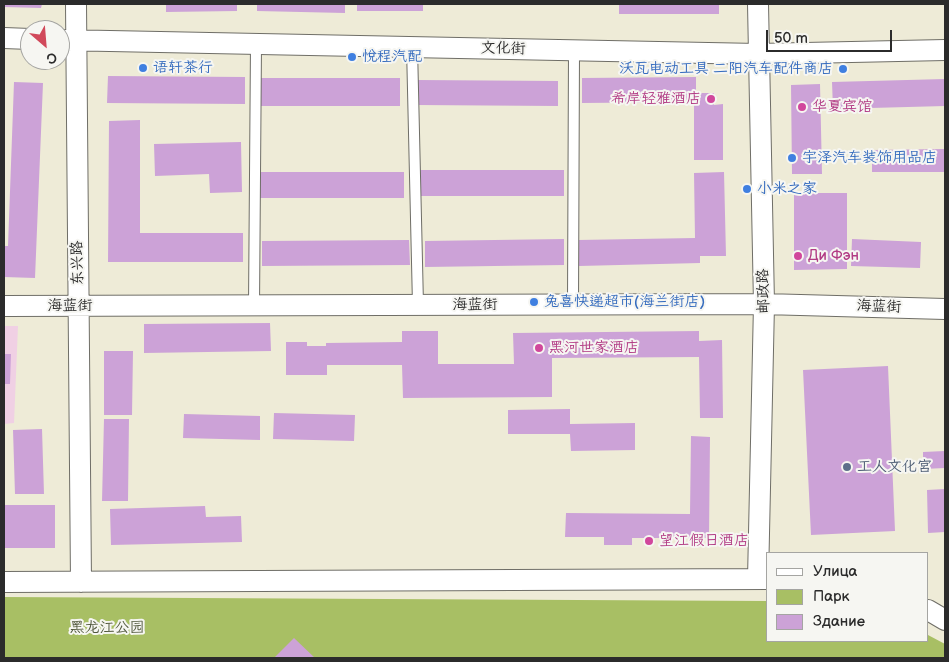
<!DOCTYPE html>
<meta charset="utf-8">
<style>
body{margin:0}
#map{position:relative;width:949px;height:662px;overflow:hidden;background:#eeebd7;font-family:"Balsamiq Sans",sans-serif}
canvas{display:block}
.frame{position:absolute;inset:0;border:5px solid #2b2b2b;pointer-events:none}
.legend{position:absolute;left:766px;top:552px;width:162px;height:90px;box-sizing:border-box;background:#f6f6f2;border:1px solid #a5a5a2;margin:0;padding:6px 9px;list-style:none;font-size:15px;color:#2b2b2b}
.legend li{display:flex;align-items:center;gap:10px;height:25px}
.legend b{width:25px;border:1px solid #a5a5a2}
.north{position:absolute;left:20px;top:20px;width:50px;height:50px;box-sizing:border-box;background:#f6f6f2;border:1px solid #a5a5a2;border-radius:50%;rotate:153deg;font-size:14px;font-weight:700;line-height:20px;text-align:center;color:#2b2b2b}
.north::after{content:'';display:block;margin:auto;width:18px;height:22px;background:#d1495b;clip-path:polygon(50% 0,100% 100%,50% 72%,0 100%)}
.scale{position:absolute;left:766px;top:30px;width:126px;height:22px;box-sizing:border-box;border:2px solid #2b2b2b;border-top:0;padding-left:6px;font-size:15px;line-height:18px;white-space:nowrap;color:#2b2b2b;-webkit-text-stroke:4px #f6f6f2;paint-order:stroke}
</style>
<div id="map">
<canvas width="949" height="662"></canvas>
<div class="frame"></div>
<ul class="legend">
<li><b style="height:6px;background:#fff"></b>Улица</li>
<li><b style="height:14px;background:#a8bf64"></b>Парк</li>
<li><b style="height:14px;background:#cca2d7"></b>Здание</li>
</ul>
<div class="north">С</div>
<div class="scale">50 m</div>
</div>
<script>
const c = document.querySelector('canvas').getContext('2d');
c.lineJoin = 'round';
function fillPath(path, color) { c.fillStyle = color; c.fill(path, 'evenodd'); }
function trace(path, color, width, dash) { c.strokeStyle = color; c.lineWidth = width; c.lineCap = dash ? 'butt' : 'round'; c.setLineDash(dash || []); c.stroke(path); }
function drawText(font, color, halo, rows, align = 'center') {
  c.font = font + ' "Balsamiq Sans","LXGW WenKai TC",sans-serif'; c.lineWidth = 4; c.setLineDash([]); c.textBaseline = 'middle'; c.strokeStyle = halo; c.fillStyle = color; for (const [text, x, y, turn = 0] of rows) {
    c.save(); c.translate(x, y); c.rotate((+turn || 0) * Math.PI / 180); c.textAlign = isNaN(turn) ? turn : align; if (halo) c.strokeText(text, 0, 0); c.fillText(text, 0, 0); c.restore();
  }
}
fillPath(new Path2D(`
 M4 326H18L14 423 4 424Z`), '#f0d0e4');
fillPath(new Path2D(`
 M4 597 768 601V641H928V635L945 644V658H4Z`), '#a8bf64');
fillPath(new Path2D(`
 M4 4H42L41 8 4 7Z
 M166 4H237V11L166 12Z
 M257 4H345V13L257 11Z
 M357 4H423V11H357Z
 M619 4H719V14H619Z
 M108 76 245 77V104L107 103Z
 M696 77V93H714V105L723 104V160H694V102L582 103V78Z
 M259 78H400V106H259Z
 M945 79V106L833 109 832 82Z
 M417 80 558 81V106L416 105Z
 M14 82 43 83 35 278 4 277V246H8Z
 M820 84 822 174H792L791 85Z
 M140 120V233H243V262H108L109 121Z
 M241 142 242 192 210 193 209 174 155 176 154 144Z
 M945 149V172H872V150Z
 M420 170H564V196H420Z
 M260 172H404V198H260Z
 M724 172 726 256H700V263L579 266 578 240 695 238 694 173Z
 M794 193H847V269L794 270Z
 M564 239V265L425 267V241Z
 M852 239 921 242 920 268 851 266Z
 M409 240 410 265 262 266V241Z
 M270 323 271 351 144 353V324Z
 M402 331H438V364H514L513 333 699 331V341L722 340 723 418H700L699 357 552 358V397L403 398 402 365H327V375H286V342H307V346H326V343L402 342Z
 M104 351H133L132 415H104Z
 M4 354H11L10 384H4Z
 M888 366 895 531 811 535 803 370Z
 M570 409V424L635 423V450L571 451 570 434H508V410Z
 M274 413 355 415 354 441 273 439Z
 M184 414 260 416V440L183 438Z
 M104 419H129L128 501H102Z
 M42 429 44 494H15L13 430Z
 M691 436 710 437 709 538H632V545H604V537H565L566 513 690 514Z
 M945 451V468L923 469V452Z
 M945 489V532L928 533 927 490Z
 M4 505H55V548H4Z
 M205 506 206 517 241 516 242 542 111 545 110 509Z
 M294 638 315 658H274Z`), '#cca2d7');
const service = new Path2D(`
 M412 47 418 305
 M573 304 574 50
 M254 306 256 44`);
const minor = new Path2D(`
 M76 4 81 582
 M758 4 764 304 758 579
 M4 38 30 39
 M60 40 758 54 945 50
 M4 306 764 304 945 309
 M4 582 768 579
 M928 610 945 620`);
trace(service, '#6f6e67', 12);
trace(minor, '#6f6e67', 22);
trace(service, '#fff', 10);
trace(minor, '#fff', 20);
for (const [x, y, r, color] of [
 [352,57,5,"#3f7fe0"],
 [143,68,5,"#3f7fe0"],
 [843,69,5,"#3f7fe0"],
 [711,99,5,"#d1479c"],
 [802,107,5,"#d1479c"],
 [792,158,5,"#3f7fe0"],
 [747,189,5,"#3f7fe0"],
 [798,256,5,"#d1479c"],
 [534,302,5,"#3f7fe0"],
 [539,348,5,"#d1479c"],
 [847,467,5,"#5c6f8a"],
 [649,541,5,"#d1479c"]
]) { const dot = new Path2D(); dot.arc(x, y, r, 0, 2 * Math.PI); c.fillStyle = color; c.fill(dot); trace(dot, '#f6f6f2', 2); }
drawText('15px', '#2b2b2b', '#f6f6f2', [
 ["文化街",503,49,1],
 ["东兴路",78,263,-91],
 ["邮政路",764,291,-91],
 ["海蓝街",475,305],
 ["海蓝街",70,306],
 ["海蓝街",879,307,2]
]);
drawText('15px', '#366cbe', '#f6f6f2', [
 ["悦程汽配",362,57],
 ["语轩茶行",153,68],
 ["沃瓦电动工具 二阳汽车配件商店",833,69,"right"],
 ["宇泽汽车装饰用品店",802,158],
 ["小米之家",757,189],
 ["兔喜快递超市(海兰街店)",544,302]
], 'left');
drawText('15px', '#b23c85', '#f6f6f2', [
 ["希岸轻雅酒店",701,99,"right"],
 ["华夏宾馆",812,107],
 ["Ди Фэн",808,256],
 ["黑河世家酒店",549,348],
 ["望江假日酒店",659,541]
], 'left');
drawText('15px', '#4e5e75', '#f6f6f2', [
 ["工人文化宫",857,467]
], 'left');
drawText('15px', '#50573c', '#f6f6f2', [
 ["黑龙江公园",107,628]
]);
</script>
